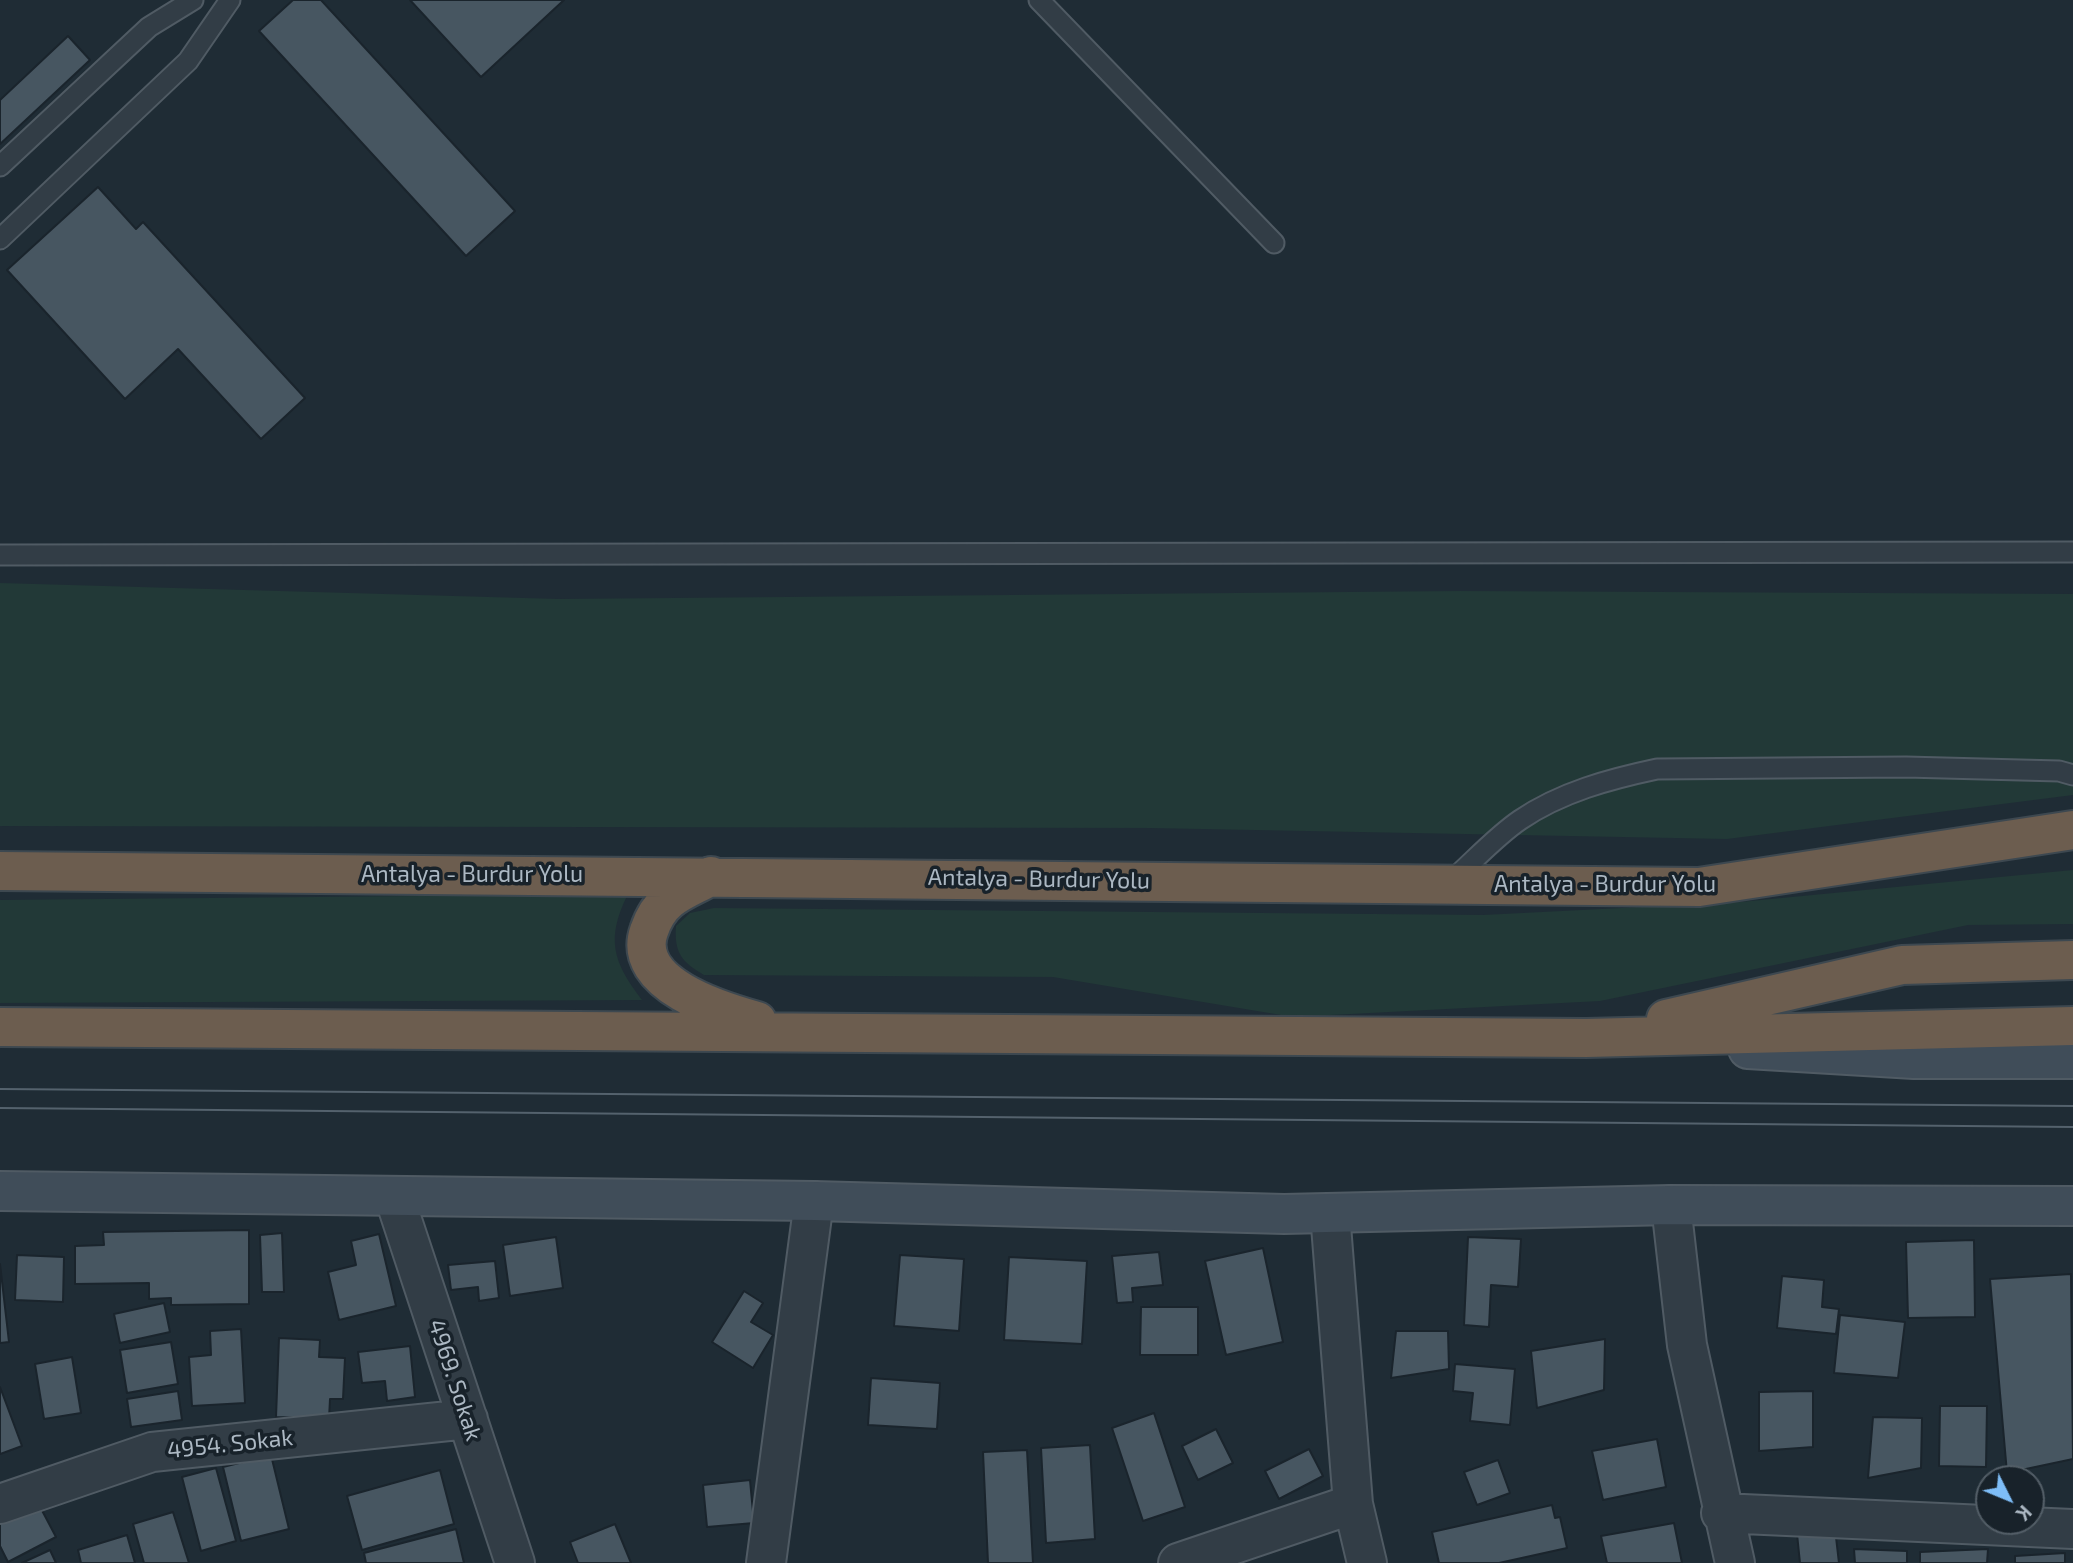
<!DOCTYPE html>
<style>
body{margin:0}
#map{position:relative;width:2073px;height:1563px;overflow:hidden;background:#1f2c35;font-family:"Exo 2",sans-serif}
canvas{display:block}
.north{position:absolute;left:1975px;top:1465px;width:70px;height:70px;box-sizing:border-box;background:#18222a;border:2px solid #535e67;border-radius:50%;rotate:133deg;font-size:19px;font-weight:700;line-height:28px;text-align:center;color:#acb8c3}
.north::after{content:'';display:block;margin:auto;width:24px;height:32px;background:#7ebdf7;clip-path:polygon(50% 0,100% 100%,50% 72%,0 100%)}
</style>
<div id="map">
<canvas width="2073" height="1563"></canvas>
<div class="north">K</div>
</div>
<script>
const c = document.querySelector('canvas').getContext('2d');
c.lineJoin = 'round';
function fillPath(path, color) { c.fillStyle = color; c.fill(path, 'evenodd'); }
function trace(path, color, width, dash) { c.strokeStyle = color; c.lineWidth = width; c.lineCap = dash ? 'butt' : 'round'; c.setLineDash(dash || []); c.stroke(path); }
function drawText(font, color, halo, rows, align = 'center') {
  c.font = font + ' "Exo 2",sans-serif'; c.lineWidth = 7; c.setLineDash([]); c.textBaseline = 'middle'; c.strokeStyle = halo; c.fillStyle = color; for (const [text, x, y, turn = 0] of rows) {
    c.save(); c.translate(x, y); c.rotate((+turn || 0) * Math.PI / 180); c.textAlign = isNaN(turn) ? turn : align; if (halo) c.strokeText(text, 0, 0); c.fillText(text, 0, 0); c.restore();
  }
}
fillPath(new Path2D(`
 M0 583 559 599 1460 591 2073 594V795L1727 839 1149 828 0 826Z
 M2073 870V924L1968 925 1600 1001 1293 1017 1053 977 704 975C682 962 674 953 676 926L690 913 714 908 1483 915 1740 902Z
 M628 894C606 938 612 961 642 1000L0 1003V900Z`), '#223937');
const building = new Path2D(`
 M293 0H321L515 211 466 256 259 31Z
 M410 0H564L481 77Z
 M68 36 90 60 0 144V100Z
 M98 187 136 229 143 222 305 398 261 439 178 349 125 399 7 270Z
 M249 1230V1304L171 1305V1298L149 1299V1283L75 1284V1246L104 1245 103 1232Z
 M282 1233 284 1292H262L260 1235Z
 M379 1234 396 1306 339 1320 328 1272 356 1265 351 1241Z
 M556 1237 563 1288 510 1296 503 1245Z
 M1468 1237 1521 1239 1518 1287 1491 1285 1489 1327 1464 1325Z
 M1974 1240 1975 1317 1908 1318 1906 1242Z
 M1263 1248 1283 1342 1226 1355 1205 1261Z
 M1159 1252 1163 1285 1132 1288 1133 1302 1117 1303 1112 1256Z
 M17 1255 64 1257 63 1302 15 1300Z
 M900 1255 964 1259 959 1331 894 1326Z
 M1009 1257 1087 1261 1082 1344 1004 1340Z
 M495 1261 499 1298 479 1301 478 1287 451 1290 448 1265Z
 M0 1264 9 1342 0 1343Z
 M2071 1274 2073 1459 2007 1473 1990 1279Z
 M1782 1276 1824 1280 1822 1307 1839 1309 1836 1334 1777 1328Z
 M744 1291 763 1303 751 1322 773 1335 753 1368 712 1342Z
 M164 1303 170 1332 120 1343 114 1314Z
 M1141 1307H1198V1355H1140Z
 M1840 1315 1905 1322 1898 1378 1834 1373Z
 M241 1329 245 1403 192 1406 189 1357 211 1355 210 1331Z
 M1396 1331H1448L1449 1369 1391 1378Z
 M279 1338 320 1340 319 1357 345 1358 343 1399H330L329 1419 276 1417Z
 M1605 1339 1604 1390 1537 1408 1531 1351Z
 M171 1342 178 1384 127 1393 120 1350Z
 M410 1346 415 1397 387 1401 385 1381 362 1383 358 1352Z
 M72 1357 81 1413 44 1419 35 1364Z
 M1455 1364 1515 1369 1510 1425 1470 1421 1473 1393 1453 1391Z
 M871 1378 940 1383 937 1429 868 1425Z
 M0 1387 22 1446 0 1454Z
 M178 1391 182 1420 131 1427 127 1399Z
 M1813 1391V1447L1759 1451V1392Z
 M1940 1406H1987L1986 1467 1939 1466Z
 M1154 1413 1185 1507 1143 1521 1112 1428Z
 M1873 1417 1922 1418 1921 1468 1868 1478Z
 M1216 1429 1233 1463 1198 1480 1182 1446Z
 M1657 1439 1666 1487 1603 1500 1592 1451Z
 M1090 1445 1095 1539 1046 1543 1041 1448Z
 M1309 1449 1323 1476 1279 1499 1265 1471Z
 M1027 1450 1033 1563H988L983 1452Z
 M271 1455 289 1529 241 1541 223 1467Z
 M1498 1460 1510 1493 1477 1505 1464 1472Z
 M216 1468 236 1541 201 1551 182 1477Z
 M440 1470 454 1524 362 1550 347 1496Z
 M750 1480 754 1523 707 1527 703 1485Z
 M36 1499 56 1537 8 1562 0 1546V1518Z
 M1552 1505 1555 1518 1560 1517 1567 1548 1499 1563H1439L1432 1532Z
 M173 1512 189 1563H144L133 1524Z
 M1834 1520 1839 1563H1800L1796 1524Z
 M1674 1523 1682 1563H1607L1601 1536Z
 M615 1524 631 1563H578L570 1542Z
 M456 1529 464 1563H366L364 1553Z
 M127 1535 135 1563H81L78 1550Z
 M1854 1549 1907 1551V1563H1855Z
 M1988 1549 1987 1563H1920V1552Z
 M50 1550 56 1563H22Z
 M2065 1553V1563H2015V1556Z`);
fillPath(building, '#475661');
trace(building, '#1a242c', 2);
const lane = new Path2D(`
 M1039 0 1274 243
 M0 166 149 27 193 0
 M0 239 188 61 230 0
 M0 555 2073 552
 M1450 882C1473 862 1495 837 1520 820 1561 792 1610 779 1657 769L1906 767 2059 771 2073 775`);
const street = new Path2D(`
 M394 1196 515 1563
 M1671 1205 1687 1345 1735 1563
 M1330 1213 1353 1504 1367 1563
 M0 1504 152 1452 468 1419
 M1721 1513 2073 1529
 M766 1563 814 1201
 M1178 1563 1353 1504`);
const secondary = new Path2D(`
 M1748 1049 1914 1059H2073
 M0 1191 814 1201 1284 1214 1671 1205 2073 1206`);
const highway = new Path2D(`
 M0 871 1699 887 2073 830
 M711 876C698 884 681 890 669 900 658 909 653 919 649 931 630 984 721 1011 757 1021
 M1666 1019 1902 965 2073 960
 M0 1027 1586 1038 2073 1026`);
trace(lane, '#505b64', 23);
trace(street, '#505b64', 42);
trace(secondary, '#505b64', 42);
trace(highway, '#3d4850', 42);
trace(lane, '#323d46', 19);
trace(street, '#323d46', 38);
trace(secondary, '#404d59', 38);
trace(highway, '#6c5d4f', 38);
trace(new Path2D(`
 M0 1089 2073 1106
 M0 1108 2073 1127`), '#54626d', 2);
drawText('23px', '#acb8c3', '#18222a', [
 ["Antalya - Burdur Yolu",472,874],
 ["Antalya - Burdur Yolu",1039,879,1],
 ["Antalya - Burdur Yolu",1605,884],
 ["4969. Sokak",455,1380,72],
 ["4954. Sokak",230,1444,-6]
]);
</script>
